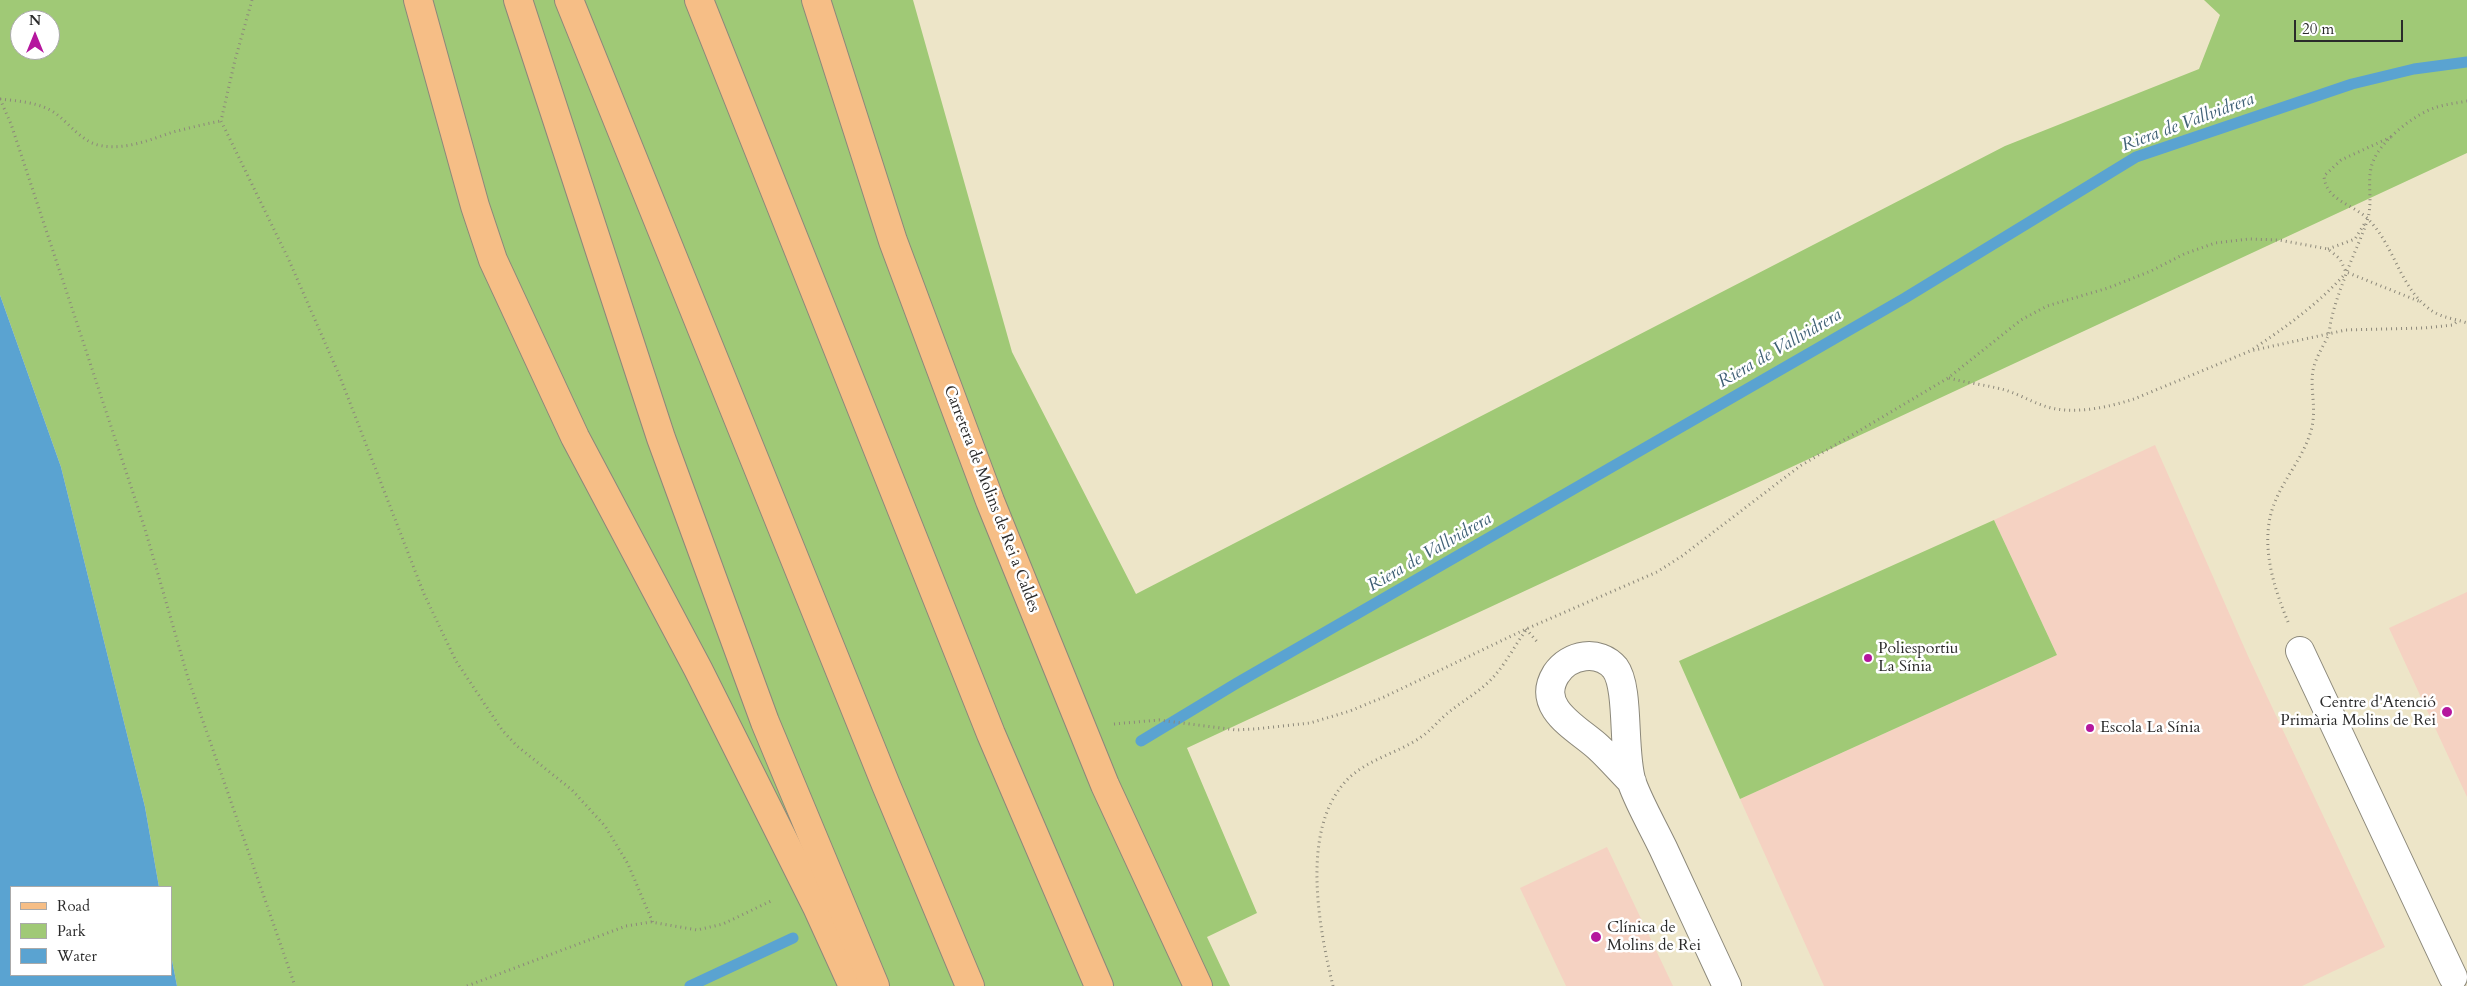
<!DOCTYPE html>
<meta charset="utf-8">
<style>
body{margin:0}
#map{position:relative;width:2467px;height:986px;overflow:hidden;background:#ede5c8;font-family:Cardo,serif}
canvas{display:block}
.legend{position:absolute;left:10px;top:886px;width:162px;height:90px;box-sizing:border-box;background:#fff;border:1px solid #aaa;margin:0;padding:6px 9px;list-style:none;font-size:15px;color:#2b2b2b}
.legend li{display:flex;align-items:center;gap:10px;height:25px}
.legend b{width:25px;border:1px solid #aaa}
.north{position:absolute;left:10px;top:10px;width:50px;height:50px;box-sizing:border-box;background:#fff;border:1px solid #aaa;border-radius:50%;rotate:0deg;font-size:14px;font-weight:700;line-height:20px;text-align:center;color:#2b2b2b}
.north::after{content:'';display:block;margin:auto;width:18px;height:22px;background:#b5179e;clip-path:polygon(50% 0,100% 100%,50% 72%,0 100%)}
.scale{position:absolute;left:2294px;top:20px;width:109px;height:22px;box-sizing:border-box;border:2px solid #2b2b2b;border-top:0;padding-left:6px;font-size:15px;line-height:18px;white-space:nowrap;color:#2b2b2b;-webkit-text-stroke:4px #fff;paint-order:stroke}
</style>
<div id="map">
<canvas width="2467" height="986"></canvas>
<ul class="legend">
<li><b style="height:6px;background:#f6be86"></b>Road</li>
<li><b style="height:14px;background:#a0c976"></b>Park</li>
<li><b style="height:14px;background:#5aa3d1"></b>Water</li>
</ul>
<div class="north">N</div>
<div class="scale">20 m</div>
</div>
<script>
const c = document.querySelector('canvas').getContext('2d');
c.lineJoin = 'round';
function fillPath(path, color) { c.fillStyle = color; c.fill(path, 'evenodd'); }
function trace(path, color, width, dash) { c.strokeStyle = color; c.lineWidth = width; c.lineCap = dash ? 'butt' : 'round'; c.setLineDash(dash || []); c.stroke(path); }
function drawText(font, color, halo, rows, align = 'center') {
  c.font = font + ' Cardo,serif'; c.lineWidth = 5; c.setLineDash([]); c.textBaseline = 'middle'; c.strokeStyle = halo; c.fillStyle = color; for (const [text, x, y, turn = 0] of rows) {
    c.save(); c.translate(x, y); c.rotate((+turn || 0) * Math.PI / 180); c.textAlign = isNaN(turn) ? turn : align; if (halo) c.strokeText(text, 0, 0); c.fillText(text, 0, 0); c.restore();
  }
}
fillPath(new Path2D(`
 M2155 445 2248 656 2385 947 2302 986H1824L1740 799 2057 655 1994 520Z
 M2467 592V797L2389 628Z
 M1607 847 1673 986H1566L1520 888Z`), '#f5d2c2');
fillPath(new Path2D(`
 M0 0H913L1012 352 1136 594 2005 146 2199 69 2220 15 2204 0H2467V153L1187 748 1257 913 1207 937 1230 986H177L171 955V887H159L145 807 61 467 0 295ZM20 20H50V50H20Z
 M1994 520 2057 655 1740 799 1679 661Z`), '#a0c976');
fillPath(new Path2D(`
 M0 295 61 467 145 807 159 887H11V975H171V955L177 986H0Z`), '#5aa3d1');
trace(new Path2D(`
 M1141 741 1237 683 1905 298 2136 157 2352 84 2414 69 2467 62
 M690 986 793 938`), '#5aa3d1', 11);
const minor = new Path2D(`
 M2300 651 2453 977
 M1632 782C1621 771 1610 758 1598 747 1577 728 1535 708 1556 674 1569 654 1599 649 1615 668 1630 688 1622 753 1632 783 1640 805 1653 827 1663 848 1684 894 1706 940 1727 986`);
const major = new Path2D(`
 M418 0 475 206 493 260 575 437 698 669 817 907 853 986
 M816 0 893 241 990 501 1105 785 1198 986`);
const highway = new Path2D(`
 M518 0 661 438 765 722 875 986
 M569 0 886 785 970 986
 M699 0 991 734 1099 986`);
trace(minor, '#8c887a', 30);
trace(major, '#8c887a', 30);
trace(highway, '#8c887a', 30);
trace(new Path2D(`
 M252 0 235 60 221 121 288 258 340 377 424 594 456 661 502 730 517 746 572 790 605 826 628 864 653 923
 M0 99 11 124 145 529 188 678 295 986
 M0 99C18 101 36 102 52 111 68 121 79 140 98 145 124 151 149 140 173 132 189 128 205 124 221 121
 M2391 137 2341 160 2324 176C2326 201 2353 204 2368 219 2394 245 2399 285 2428 308 2440 318 2453 318 2467 323
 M2328 249 2355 239 2365 223
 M2253 349C2286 327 2318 304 2345 274
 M1949 378C1967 383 1987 385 2005 390 2021 395 2035 404 2051 408 2078 414 2109 407 2134 399L2250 351 2346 330 2424 328 2453 325 2459 320
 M2288 622C2275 590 2264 557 2269 523 2274 489 2300 465 2310 434 2319 408 2307 385 2315 363 2318 354 2324 345 2328 336 2330 330 2330 323 2332 317 2335 303 2341 288 2346 274 2353 255 2362 237 2368 218 2374 195 2363 174 2378 152 2390 134 2417 113 2437 107 2447 104 2457 103 2467 101
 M1526 629 1539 644
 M1114 724 1159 720 1236 730 1255 729 1310 723 1350 711 1384 697 1526 629 1657 572 1682 556 1800 466 1948 378 2021 320 2047 306 2108 288 2151 271 2184 254 2215 243 2249 239 2279 240 2328 249 2340 259 2346 272 2421 302
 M467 986 626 926 651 922 697 930 723 924 773 900
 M1333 986C1319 928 1300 830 1346 781 1366 759 1400 753 1424 735 1433 728 1440 719 1449 712 1464 700 1484 689 1496 674 1507 661 1516 644 1526 630`), '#8c887a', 3, [1, 4]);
trace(minor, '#fff', 28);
trace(major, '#f6be86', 28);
trace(highway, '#f6be86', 28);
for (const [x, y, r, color] of [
 [1868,658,5,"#b5179e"],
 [2447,712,6,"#b5179e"],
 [2090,728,5,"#b5179e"],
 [1596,937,6,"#b5179e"]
]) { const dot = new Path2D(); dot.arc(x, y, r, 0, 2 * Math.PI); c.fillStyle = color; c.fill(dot); trace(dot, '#fff', 2); }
drawText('16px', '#2b2b2b', '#fff', [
 ["Carretera de Molins de Rei a Caldes",991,499,69]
]);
drawText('16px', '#2b2b2b', '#fff', [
 ["Poliesportiu",1878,649],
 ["La Sínia",1878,667],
 ["Centre d'Atenció",2436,703,"right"],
 ["Primària Molins de Rei",2436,721,"right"],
 ["Escola La Sínia",2100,728],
 ["Clínica de",1607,928],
 ["Molins de Rei",1607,946]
], 'left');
drawText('italic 18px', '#406176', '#fff', [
 ["Riera de Vallvidrera",2188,123,-20],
 ["Riera de Vallvidrera",1780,349,-30],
 ["Riera de Vallvidrera",1430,553,-30]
]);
</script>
